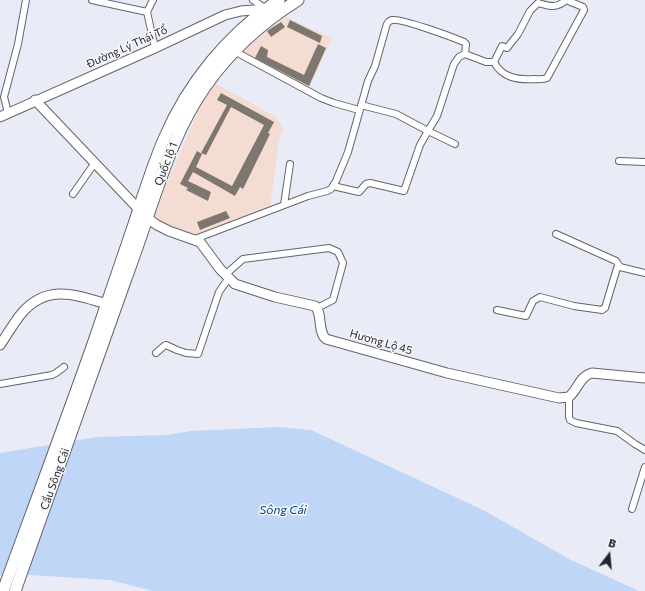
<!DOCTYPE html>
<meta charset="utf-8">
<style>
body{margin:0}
#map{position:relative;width:645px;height:591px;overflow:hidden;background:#e9ebf6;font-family:Commissioner,sans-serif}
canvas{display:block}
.north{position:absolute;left:589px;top:535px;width:40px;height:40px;-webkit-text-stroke:3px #f8f9fd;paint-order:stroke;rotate:16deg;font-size:11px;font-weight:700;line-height:16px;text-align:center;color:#252529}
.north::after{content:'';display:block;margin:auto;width:14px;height:18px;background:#252529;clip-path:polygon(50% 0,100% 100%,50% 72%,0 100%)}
</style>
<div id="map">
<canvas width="645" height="591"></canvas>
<div class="north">B</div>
</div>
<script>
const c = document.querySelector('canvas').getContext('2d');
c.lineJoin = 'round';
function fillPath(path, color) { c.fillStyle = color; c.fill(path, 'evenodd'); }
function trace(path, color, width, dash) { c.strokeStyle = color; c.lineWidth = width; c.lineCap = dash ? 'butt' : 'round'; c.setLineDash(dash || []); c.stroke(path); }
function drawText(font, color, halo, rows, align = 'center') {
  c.font = font + ' Commissioner,sans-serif'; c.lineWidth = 3; c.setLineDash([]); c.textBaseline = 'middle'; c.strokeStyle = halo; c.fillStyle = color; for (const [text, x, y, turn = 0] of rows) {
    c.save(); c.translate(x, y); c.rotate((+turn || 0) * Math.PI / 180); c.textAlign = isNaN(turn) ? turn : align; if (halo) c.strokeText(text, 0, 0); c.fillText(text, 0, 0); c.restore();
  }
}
fillPath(new Path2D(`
 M286 17 332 38 309 89 242 53 253 37Z
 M215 83 276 117 284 130 279 139 270 208 194 235 152 218 196 116 203 100Z`), '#f4dcd3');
fillPath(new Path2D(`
 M278 427 311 430 483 510 571 560 639 591H153L110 580 30 575 0 576V453L97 437 167 435 191 431Z`), '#bfd6f6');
fillPath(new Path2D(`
 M290 20 322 36 320 43 287 27Z
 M281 22 285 27 271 37 267 31Z
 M318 44 326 48 309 86 255 58 261 46 268 50 267 57 304 75Z
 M221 93 274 122 268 133 270 134 243 189 240 187 235 196 193 172 188 181 211 192 208 201 186 190 188 188 180 184 197 151 202 154 196 167 232 186 264 125 231 107 206 155 201 153 227 105 217 100Z
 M226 211 230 218 200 230 197 222Z`), '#7e776f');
const street = new Path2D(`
 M92 0 147 12
 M153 0 147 12 155 48
 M253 0 266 9
 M234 51 321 98 334 103 359 110
 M494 62C502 78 518 80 534 79 539 79 542 80 547 78L584 10 583 7 566 0
 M361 105 396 114 428 131 437 116 454 64 459 57 465 54 486 62H494L502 46 507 48 518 34 530 11 538 3C549 6 557 9 566 0
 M8 113 4 97 18 44 26 0
 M619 161 645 162
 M333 186 359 192 366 184 370 183 404 191 420 145 428 131 455 144
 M73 194 94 164
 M284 205 290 164
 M556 234 616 261 620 267 645 273
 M195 239 308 196 327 191 331 189 336 181 348 152 368 81 375 66 386 27C387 23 388 21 392 20 401 18 452 37 464 42L466 44 465 54
 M225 275 243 259 329 248 338 252 343 263 333 300 317 308
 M497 310 526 316 533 301 540 297 574 306 602 310 605 308 617 268 620 267
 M156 353 164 346 166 345 177 350 186 353 198 354 219 292 228 279
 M0 384 52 375 56 373 64 367
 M569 397V417L570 420 576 423 617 431 635 444 645 450
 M632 509 645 467`);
const secondary = new Path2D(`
 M35 100 147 218 157 225 169 231 200 242 220 269 235 284 275 297 315 306C323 314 317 331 326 339L447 373 559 398 569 397C578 389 580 376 592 373L645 378
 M0 117 155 48 225 15 241 11 266 9
 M0 345C7 335 13 324 21 314 46 284 74 294 107 304`);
const highway = new Path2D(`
 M3 591C33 509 64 426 93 344 107 304 120 264 134 224 143 196 152 167 164 139 188 83 228 34 279 0
 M15 591C51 489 88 387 124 284 132 262 140 240 147 218 163 172 177 127 205 87 230 51 261 23 298 0`);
trace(street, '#62646e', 8);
trace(secondary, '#62646e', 11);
trace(highway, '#62646e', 13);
trace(street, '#fff', 6);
trace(secondary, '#fff', 9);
trace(highway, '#fff', 11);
drawText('11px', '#252529', '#f8f9fd', [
 ["Đường Lý Thái Tổ",127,47,-24],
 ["Quốc lộ 1",166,164,-69],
 ["Hương Lộ 45",381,342,16],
 ["Cầu Sông Cái",55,479,-70]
]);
drawText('italic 12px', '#034283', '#f8f9fd', [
 ["Sông Cái",283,510]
]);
</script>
